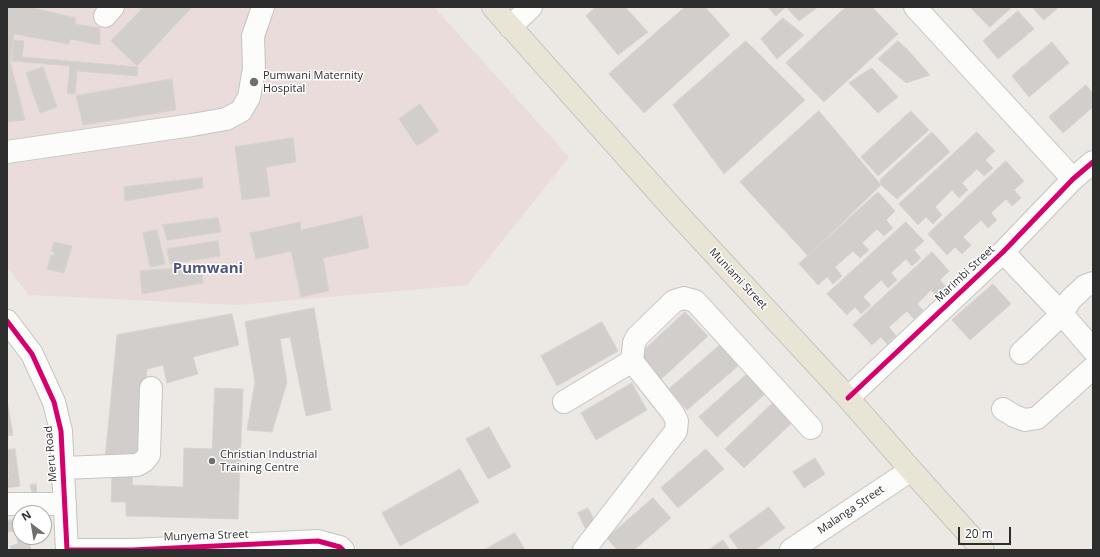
<!DOCTYPE html>
<style>
body{margin:0}
#map{position:relative;width:1100px;height:557px;overflow:hidden;background:#ece8e4;font-family:"Open Sans",sans-serif}
canvas{display:block}
.frame{position:absolute;inset:0;border:8px solid #2e2e2e;pointer-events:none}
.north{position:absolute;left:12px;top:505px;width:40px;height:40px;box-sizing:border-box;background:#fff;border:1px solid #ababab;border-radius:50%;rotate:329deg;font-size:11px;font-weight:700;line-height:16px;text-align:center;color:#2e2e2e}
.north::after{content:'';display:block;margin:auto;width:14px;height:18px;background:#706f6e;clip-path:polygon(50% 0,100% 100%,50% 72%,0 100%)}
.scale{position:absolute;left:958px;top:527px;width:53px;height:18px;box-sizing:border-box;border:2px solid #2e2e2e;border-top:0;padding-left:5px;font-size:12px;line-height:14px;white-space:nowrap;color:#2e2e2e;-webkit-text-stroke:3px #fff;paint-order:stroke}
</style>
<div id="map">
<canvas width="1100" height="557"></canvas>
<div class="frame"></div>
<div class="north">N</div>
<div class="scale">20 m</div>
</div>
<script>
const c = document.querySelector('canvas').getContext('2d');
c.lineJoin = 'round';
function fillPath(path, color) { c.fillStyle = color; c.fill(path, 'evenodd'); }
function trace(path, color, width, dash) { c.strokeStyle = color; c.lineWidth = width; c.lineCap = dash ? 'butt' : 'round'; c.setLineDash(dash || []); c.stroke(path); }
function drawText(font, color, halo, rows, align = 'center') {
  c.font = font + ' "Open Sans",sans-serif'; c.lineWidth = 3; c.setLineDash([]); c.textBaseline = 'middle'; c.strokeStyle = halo; c.fillStyle = color; for (const [text, x, y, turn = 0] of rows) {
    c.save(); c.translate(x, y); c.rotate((+turn || 0) * Math.PI / 180); c.textAlign = isNaN(turn) ? turn : align; if (halo) c.strokeText(text, 0, 0); c.fillText(text, 0, 0); c.restore();
  }
}
fillPath(new Path2D(`
 M7 7H434L569 157 467 285 237 305 29 295 7 267Z`), '#e9dcdb');
const building = new Path2D(`
 M7 7H29L76 18 75 24 100 28V45L70 39 69 44 14 34 10 61 25 120 7 122Z
 M144 7H192L137 66 111 41Z
 M596 7H625L648 32 618 55 586 16Z
 M685 7H705L730 35 644 113 609 74Z
 M768 7H818L799 21 786 7 776 16Z
 M846 7H872L898 34 824 102 786 63Z
 M970 7H1012L990 27Z
 M1032 7H1059L1044 20Z
 M1018 11 1034 29 998 59 983 41Z
 M783 18 804 35 777 59 761 39Z
 M14 40 24 41 22 57 138 67 137 76 77 71 75 94 67 93 70 66 12 61Z
 M746 41 805 100 724 174 673 105Z
 M898 41 907 49 930 75 906 83 878 59Z
 M1052 42 1069 63 1029 97 1012 76Z
 M43 67 57 107 40 113 26 73Z
 M872 68 898 97 878 113 849 83Z
 M172 79 176 110 83 125 76 96Z
 M1086 85 1093 93V107L1063 133 1049 117Z
 M420 104 439 131 417 146 399 119Z
 M819 111 881 185 808 256 740 182Z
 M911 111 929 130 878 176 861 157Z
 M932 132 950 152 897 199 881 185 880 180Z
 M977 132 995 151 985 160 993 168 984 176 977 169 962 183 968 190 959 198 952 190 935 207 942 215 933 224 926 217 918 225 899 204Z
 M293 138 296 162 266 167 270 196 242 200 235 147Z
 M1006 161 1024 181 1014 190 1021 198 1012 206 1006 199 991 213 997 220 988 228 981 220 963 237 971 245 962 254 955 247 947 255 928 234Z
 M202 178 203 188 125 201 124 187Z
 M878 192 895 211 886 220 893 228 884 236 877 229 862 243 869 250 860 258 853 251 835 267 842 276 833 284 827 277 818 285 799 264Z
 M362 216 369 248 323 258 329 291 301 297 291 251 256 259 250 233 300 222 301 230Z
 M218 218 221 232 167 240 163 225Z
 M906 222 924 241 914 250 921 258 912 266 906 259 891 273 897 280 888 288 881 280 863 297 871 305 861 314 855 307 847 315 827 294Z
 M157 230 165 264 150 267 143 233Z
 M218 241 220 256 170 264 167 249Z
 M54 242 72 246 64 273 47 269 51 255 54 256 55 252 52 251Z
 M932 252 949 271 940 280 947 288 938 297 931 290 917 304 923 310 914 319 907 311 889 327 896 336 887 344 881 337 872 345 853 325Z
 M202 267 203 283 142 294 140 271Z
 M993 284 1011 304 970 340 952 320Z
 M314 308 331 410 306 416 290 337 280 339 287 382 272 432 247 430 255 382 245 322Z
 M685 312 708 336 660 380 638 356Z
 M232 314 239 345 193 357 198 374 167 383 163 365 147 369 140 459 105 460 117 335Z
 M602 322 618 351 557 386 541 356Z
 M720 345 738 366 687 410 669 389Z
 M747 374 765 394 717 437 699 417Z
 M632 383 647 410 596 440 581 413Z
 M215 388 243 389 238 519 126 516V502H111L112 474H133L132 485 183 487 184 448 212 449Z
 M7 400 13 435 7 436Z
 M776 400 795 420 744 468 725 449Z
 M489 427 511 467 488 479 466 439Z
 M15 449 20 486 7 488V478H9L7 450Z
 M706 449 724 469 678 508 661 488Z
 M815 458 825 474 804 488 793 472Z
 M460 469 479 502 400 546 382 513Z
 M36 484 37 493 32 494 30 485Z
 M653 498 671 518 634 550H617L607 538Z
 M769 507 785 528 755 550H739L729 536Z
 M588 508 596 523 585 528 578 513Z
 M20 519V537H29L31 550H11L10 546 18 544 16 531 8 532 7 521Z
 M515 533 525 550H484Z
 M723 540 730 550H709Z`);
fillPath(building, '#d1cecb');
trace(building, '#d7d4d0', 1);
const minor = new Path2D(`
 M915 7 1073 179
 M105 16 113 7
 M510 27 531 7
 M7 152 192 125 226 119 241 111 249 97 254 69 253 36 263 7
 M1003 252 1062 314 1093 350
 M7 321 32 354 54 402 61 431 67 550
 M1021 353 1062 314 1070 300 1085 286 1093 283
 M632 361 634 343 637 337 674 301 684 298 695 301 811 428
 M848 398 1003 252 1073 179 1093 162
 M564 402 632 361 673 413 677 421 676 431 584 550
 M1003 409 1014 416 1025 420 1037 418 1093 368
 M63 468 137 465 144 461 149 455 151 388
 M7 504H65
 M67 550H133L318 541 340 547 343 550
 M791 550 911 470`);
const major = new Path2D(`
 M493 7 675 211 848 398 911 470 983 550`);
trace(minor, '#c5c4c5', 24);
trace(major, '#c6c5c4', 24);
trace(minor, '#fcfcfb', 22);
trace(major, '#e8e4d6', 22);
trace(new Path2D(`
 M7 321 32 354 54 402 61 431 67 550
 M848 398 1003 252 1073 179 1093 162
 M67 550H133L318 541 340 547 343 550`), '#d6006c', 5);
for (const [x, y, r, color] of [
 [254,82,5,"#706f6e"],
 [212,461,4,"#706f6e"]
]) { const dot = new Path2D(); dot.arc(x, y, r, 0, 2 * Math.PI); c.fillStyle = color; c.fill(dot); trace(dot, '#fff', 1.5); }
drawText('11px', '#2e2e2e', '#fff', [
 ["Pumwani Maternity",263,76],
 ["Hospital",263,89],
 ["Christian Industrial",220,455],
 ["Training Centre",220,468]
], 'left');
drawText('11px', '#2e2e2e', '#fff', [
 ["Marimbi Street",965,274,-43],
 ["Muniami Street",738,279,47],
 ["Meru Road",51,454,-95],
 ["Malanga Street",851,510,-34],
 ["Munyema Street",206,536,-2]
]);
drawText('bold 15px', '#4d5680', '#fff', [
 ["Pumwani",208,269]
]);
</script>
